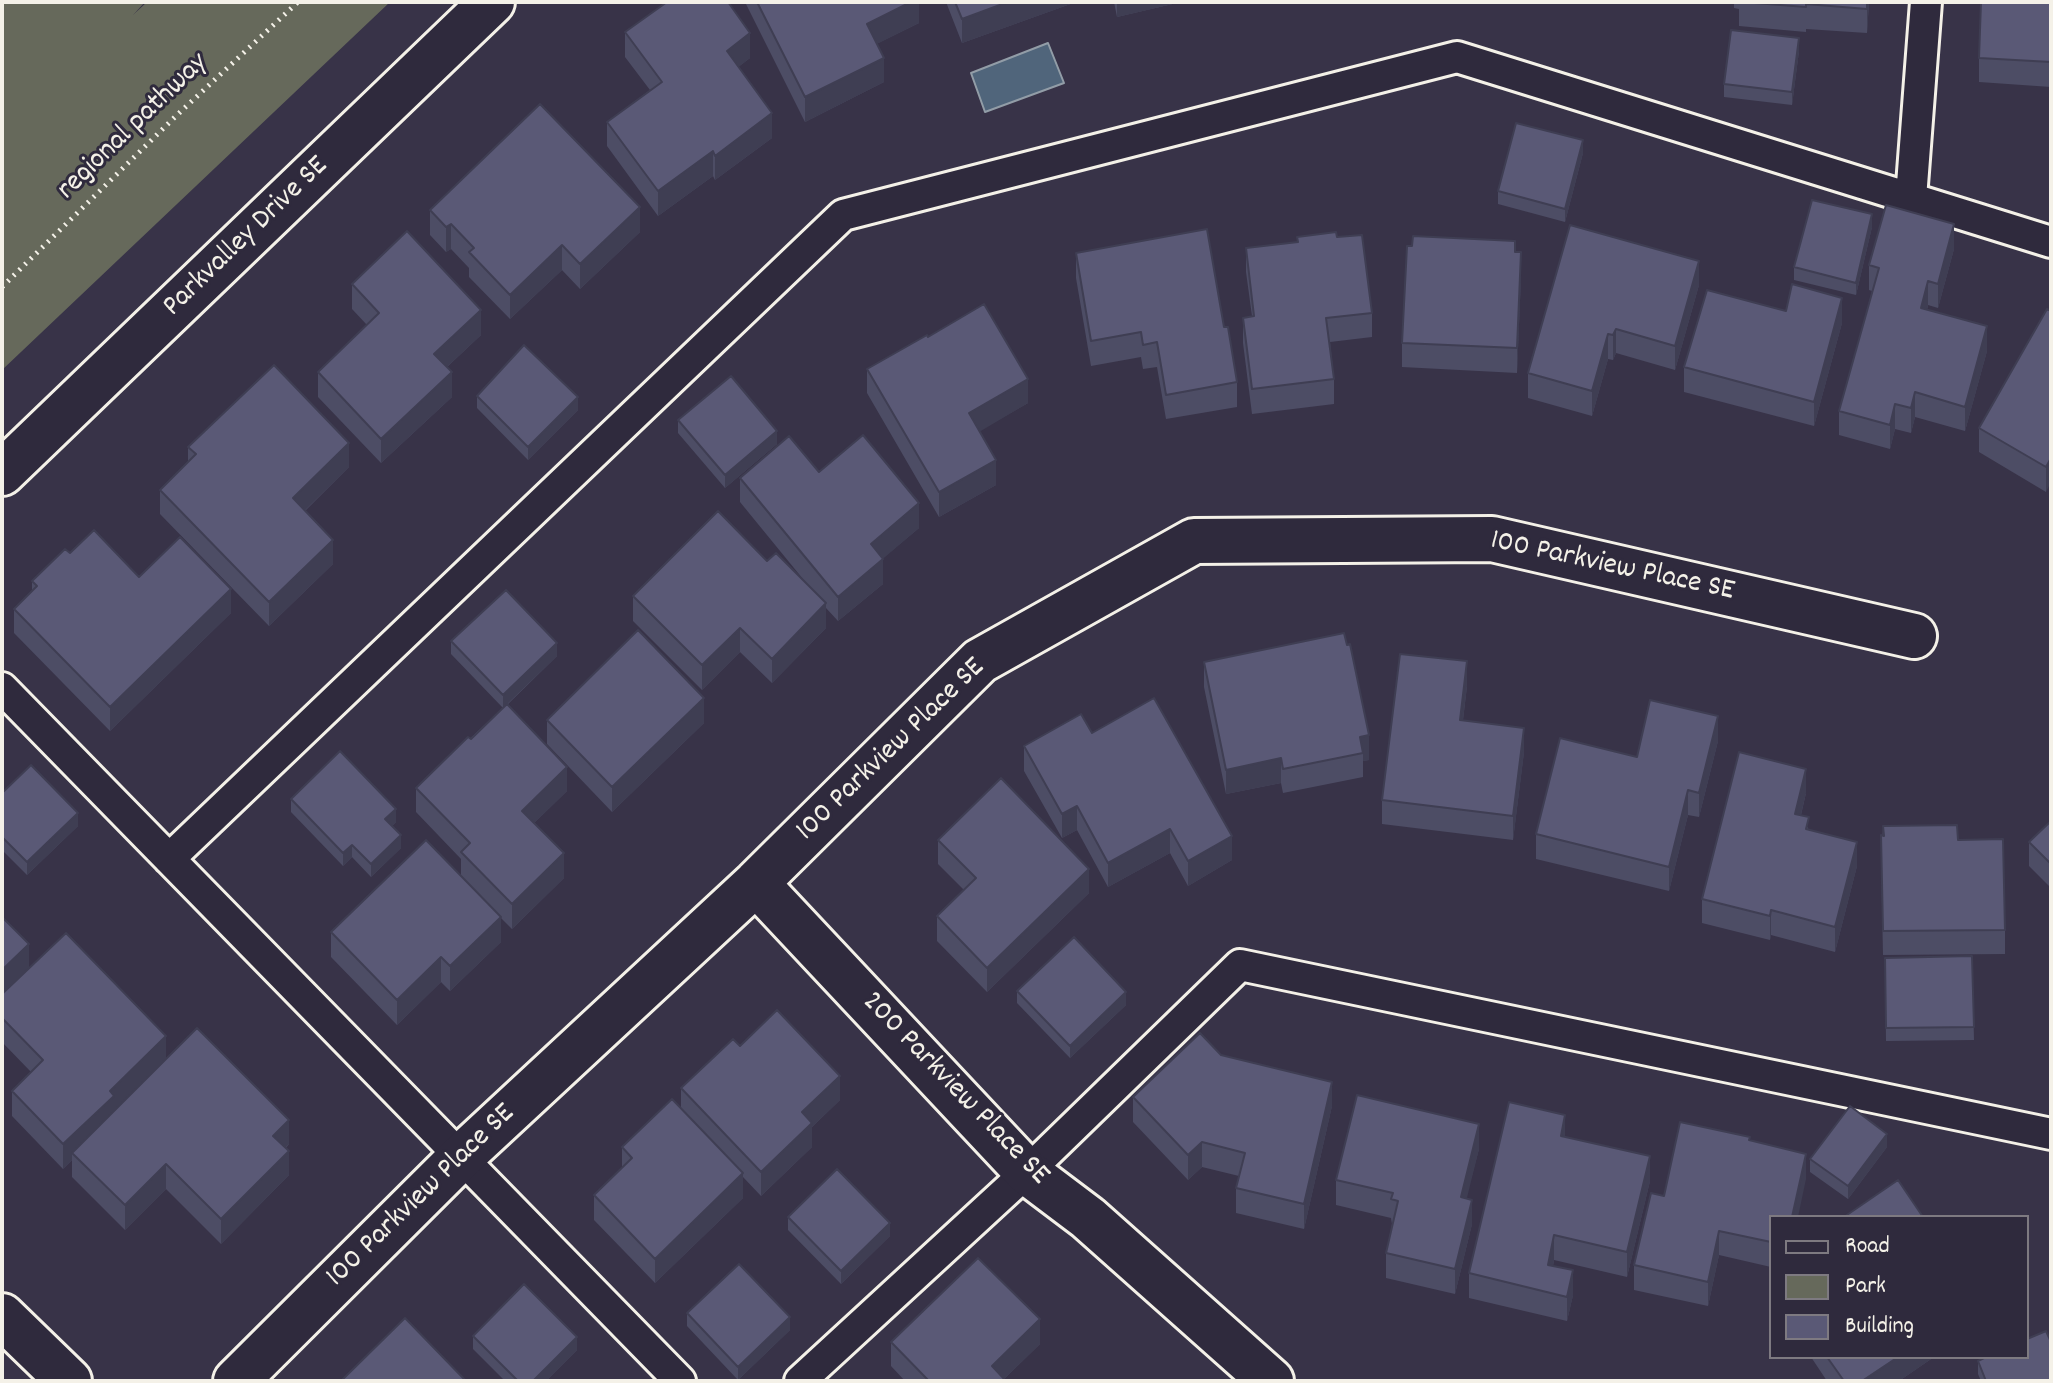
<!DOCTYPE html>
<style>
body{margin:0}
#map{position:relative;width:2053px;height:1383px;overflow:hidden;background:#383348;font-family:Dekko,sans-serif}
canvas{display:block}
.frame{position:absolute;inset:0;border:4px solid #f4f1e8;pointer-events:none}
.legend{position:absolute;left:1769px;top:1215px;width:260px;height:144px;box-sizing:border-box;background:#2f2a3d;border:2px solid #7e7a81;margin:0;padding:10px 14px;list-style:none;font-size:24px;color:#f4f1e8}
.legend li{display:flex;align-items:center;gap:16px;height:40px}
.legend b{width:40px;border:2px solid #7e7a81}
</style>
<div id="map">
<canvas width="2053" height="1383"></canvas>
<div class="frame"></div>
<ul class="legend">
<li><b style="height:10px;background:#2f2a3d"></b>Road</li>
<li><b style="height:22px;background:#66695b"></b>Park</li>
<li><b style="height:22px;background:#5a5976"></b>Building</li>
</ul>
</div>
<script>
const c = document.querySelector('canvas').getContext('2d');
c.lineJoin = 'round';
function fillPath(path, color) { c.fillStyle = color; c.fill(path, 'evenodd'); }
function trace(path, color, width, dash) { c.strokeStyle = color; c.lineWidth = width; c.lineCap = dash ? 'butt' : 'round'; c.setLineDash(dash || []); c.stroke(path); }
function drawText(font, color, halo, rows, align = 'center') {
  c.font = font + ' Dekko,sans-serif'; c.lineWidth = 6; c.setLineDash([]); c.textBaseline = 'middle'; c.strokeStyle = halo; c.fillStyle = color; for (const [text, x, y, turn = 0] of rows) {
    c.save(); c.translate(x, y); c.rotate((+turn || 0) * Math.PI / 180); c.textAlign = isNaN(turn) ? turn : align; if (halo) c.strokeText(text, 0, 0); c.fillText(text, 0, 0); c.restore();
  }
}
fillPath(new Path2D(`
 M2 2H145L133 15 147 2H390L2 370Z`), '#66695b');
const water = new Path2D(`
 M1048 43 1064 83 985 112 971 73Z`);
fillPath(water, '#50657b');
trace(water, '#929da7', 2);
const service = new Path2D(`
 M1911 198 1926 2
 M2 688 680 1381
 M169 859 843 215 1457 57 2051 242
 M800 1381 1027 1172 1240 965 2051 1134`);
const minor = new Path2D(`
 M2 473 492 2
 M756 883 1027 1172 1088 1218 1271 1381
 M236 1381 462 1156 756 883 980 661 1194 541 1492 539 1914 636`);
const tertiary = new Path2D(`
 M2 1316 69 1381`);
trace(service, '#f4f1e8', 36);
trace(minor, '#f4f1e8', 50);
trace(tertiary, '#f4f1e8', 50);
trace(new Path2D(`
 M2 287 177 115 298 2`), '#f4f1e8', 5, [2, 6]);
trace(service, '#2f2a3d', 30);
trace(minor, '#2f2a3d', 44);
trace(tertiary, '#2f2a3d', 44);
fillPath(new Path2D(`
 M745 2H919V23L876 44 884 82 805 122Z
 M946 2H1076L962 43Z
 M1114 2H1181L1117 17Z
 M1734 2H1869L1867 33 1806 29V32L1739 26V9L1734 8Z
 M2051 2V87L1979 82V58Z
 M625 32 750 58 738 67 772 138 715 180 713 176 658 216 607 146V122L650 90 625 57Z
 M1799 51 1792 105 1724 97V84Z
 M1583 153 1565 222 1498 204V191Z
 M430 210 640 232 580 289 562 270 510 319 469 277V268L451 249 446 252 430 235Z
 M1872 227 1856 295 1794 280V267Z
 M1297 237H1337L1372 313V337L1330 342 1334 379V404L1252 414 1243 343V318L1252 316 1246 272V248L1297 242Z
 M1412 246 1515 252 1521 277 1517 373 1402 367V343Z
 M1954 249 1938 308 1928 305 1927 310 1987 351 1965 431 1915 417 1911 433 1895 429 1890 449 1839 435V411L1872 291 1869 290V265Z
 M1076 253 1224 327 1237 382V407L1166 419 1157 367 1143 369 1141 357 1091 366 1076 278Z
 M352 284 481 335 447 367 452 397 381 463 318 397V372L367 325 352 309Z
 M1699 285 1675 370 1616 353 1613 360 1608 359 1592 416 1528 398V373Z
 M2047 309 2046 492 1979 452V428Z
 M1786 311 1842 323 1814 426 1684 392V367Z
 M928 337 1028 403 979 431 996 485 939 517 867 393V369Z
 M477 396 578 410 528 460 477 408Z
 M678 420 777 444 725 488 678 433Z
 M188 447 349 467 305 511 333 564 269 626 160 514V490L188 462Z
 M819 472 919 528 883 558V584L838 621 826 608V628L772 683 740 652 702 690 633 621V596L767 561 807 584 740 502V478Z
 M70 553 231 613 110 731 14 633V609L32 591V581Z
 M1344 633 1369 760 1363 761V777L1283 793 1281 783 1226 794 1204 687V662Z
 M451 641 557 656 507 705 567 791 534 823 564 878 512 929 501 918V942L450 991 441 982 397 1025 331 957V932L461 876V859L416 812V788L503 708 451 654Z
 M1467 686 1463 720 1524 752 1513 840 1382 824V800Z
 M547 720 704 723 612 812 547 744Z
 M1092 733 1232 860 1188 886 1170 853 1108 887 1077 830 1062 838 1024 771V746Z
 M1718 741 1699 817 1688 815 1669 891 1536 859V834L1637 757Z
 M2 793 78 826 27 875 2 850Z
 M1806 793 1801 815 1809 830 1857 866 1835 952 1771 935 1770 940 1702 923V899Z
 M291 799 396 822 392 826 401 848 371 877 352 857 343 866 291 812Z
 M2051 821V888L2029 866V842Z
 M1883 826 1958 840 2005 930V954L1883 955 1881 860Z
 M938 840 1089 893 987 992 937 941V916L964 890 938 864Z
 M2 917 29 969 166 1059 289 1144 286 1148 289 1175 221 1244 166 1189 125 1230 72 1177V1160L63 1169 12 1116V1091L31 1072 2 1042Z
 M1972 956 1974 1040 1886 1041 1885 958Z
 M1017 991 1126 1005 1070 1058 1017 1003Z
 M740 1046 840 1100 812 1127V1147L761 1196 743 1177V1198L655 1283 594 1220V1195L622 1168V1147L681 1109V1088Z
 M1221 1055 1332 1106 1304 1229 1236 1213V1188L1239 1176 1202 1167 1188 1180 1133 1122V1097Z
 M1565 1137 1650 1181 1627 1277 1554 1260 1553 1266 1573 1295 1567 1321 1469 1298V1273Z
 M1750 1140 1806 1179 1771 1217V1267L1719 1255 1708 1306 1634 1290V1265L1664 1196Z
 M1887 1147 1848 1199 1810 1172V1159Z
 M1479 1149 1466 1198 1472 1224 1455 1294 1386 1278V1253L1392 1224 1391 1218 1336 1205V1180Z
 M788 1217 890 1236 841 1284 788 1230Z
 M687 1313 790 1330 738 1380 687 1326Z
 M473 1336 577 1350 546 1381H505L473 1349Z
 M891 1342 1040 1344 1004 1379 1006 1381H905L891 1366Z
 M1811 1357H1934L1899 1381H1827Z
 M1978 1361 2051 1381H1981L1978 1374Z`), '#4d4d65');
fillPath(new Path2D(`
 M911 2H919V23L867 49V24Z
 M1008 2H1076L962 43V19Z
 M1117 2H1181L1117 17Z
 M1867 2H1869L1867 33Z
 M750 33V58L727 76V51Z
 M1799 38V51L1792 105V92Z
 M884 58V82L805 122V97Z
 M772 113V138L715 180V156Z
 M1583 140V153L1565 222V209Z
 M713 151V176L658 216V191Z
 M640 207V232L580 289V264Z
 M1872 214V227L1856 295V283Z
 M451 224V249L446 252V227Z
 M1954 224V249L1938 308V284Z
 M562 245V270L510 319V295Z
 M1521 252V277L1517 373V348Z
 M1699 261V285L1675 370V346Z
 M1928 281V305L1921 332V308Z
 M1842 298V323L1814 426V402Z
 M481 310V335L434 379V354Z
 M1987 326V351L1965 431V407Z
 M1616 329V353L1613 360V335Z
 M1608 334V359L1592 416V391Z
 M452 372V397L381 463V439Z
 M1028 379V403L969 438V413Z
 M1915 392V417L1911 433V408Z
 M578 397V410L528 460V447Z
 M1895 404V429L1890 449V425Z
 M777 431V444L725 488V475Z
 M349 443V467L293 522V498Z
 M2051 458V482L2046 492V467Z
 M996 460V485L939 517V492Z
 M919 503V528L871 569V544Z
 M333 540V564L269 626V602Z
 M883 559V584L838 621V597Z
 M231 589V613L110 731V707Z
 M826 603V628L772 683V659Z
 M740 628V652L702 690V665Z
 M557 643V656L503 708V695Z
 M1467 661V686L1460 744V720Z
 M704 698V723L612 812V787Z
 M1718 716V741L1699 817V793Z
 M1524 728V752L1513 840V816Z
 M1369 735V760L1363 761V753L1360 737Z
 M1281 758V783L1226 794V770Z
 M567 767V791L522 835V811Z
 M1806 769V793L1795 839V814Z
 M1688 790V815L1669 891V867Z
 M1077 806V830L1062 838V814Z
 M396 809V822L385 832V819Z
 M78 813V826L27 875V862Z
 M1170 829V853L1108 887V863Z
 M401 835V848L371 877V864Z
 M1232 836V860L1188 886V861Z
 M1857 842V866L1835 952V927Z
 M352 845V857L343 866V853Z
 M564 853V878L512 929V904Z
 M1089 869V893L987 992V968Z
 M1771 910V935L1770 940V916Z
 M501 917V942L450 991V966Z
 M29 944V969L2 994V970Z
 M441 957V982L397 1025V1000Z
 M1126 992V1005L1070 1058V1046Z
 M166 1036V1061L72 1153V1160L63 1169V1144L110 1091Z
 M840 1076V1100L812 1127V1147L761 1196V1172L802 1112Z
 M1332 1082V1106L1304 1229V1204Z
 M1565 1115V1140L1561 1136Z
 M289 1120V1144L273 1160V1136Z
 M1479 1124V1149L1461 1222V1197Z
 M1887 1134V1147L1848 1199V1186Z
 M1202 1142V1167L1188 1180V1155Z
 M289 1151V1175L221 1244V1219Z
 M1806 1154V1179L1798 1217H1792Z
 M1650 1156V1181L1627 1277V1252Z
 M166 1164V1189L125 1230V1205Z
 M743 1173V1198L655 1283V1259Z
 M1472 1200V1224L1455 1294V1269Z
 M890 1223V1236L841 1284V1271Z
 M1719 1231V1255L1708 1306V1282Z
 M1554 1235V1260L1548 1290V1265Z
 M1573 1270V1295L1567 1321V1297Z
 M790 1317V1330L738 1380V1367Z
 M1040 1319V1344L1002 1381 992 1366Z
 M577 1337V1350L546 1381H533Z
 M1898 1357H1934L1899 1381H1862Z`), '#3f3e53');
const building = new Path2D(`
 M667 2H728L750 33 727 51 772 113 715 156 713 151 658 191 607 122 662 82 625 32Z
 M757 2H911L867 24 884 58 805 97Z
 M955 2H1008L962 19Z
 M1742 2H1867V9L1806 4V7Z
 M1981 2H2051V62L1979 58Z
 M1731 30 1799 38 1792 92 1724 84Z
 M540 104 640 207 580 264 562 245 510 295 469 252 474 248 451 224 446 227 430 210Z
 M1516 123 1583 140 1565 209 1498 191Z
 M1812 200 1872 214 1856 283 1794 267Z
 M1886 205 1954 224 1938 284 1928 281 1921 308 1987 326 1965 407 1915 392 1911 408 1895 404 1890 425 1839 411 1879 268 1869 265Z
 M1570 225 1699 261 1675 346 1616 329 1613 335 1608 334 1592 391 1528 373Z
 M1207 229 1224 327H1228L1237 382 1166 395 1157 342 1143 345 1141 332 1091 341 1076 253Z
 M407 231 481 310 434 354 452 372 381 439 318 372 379 313 352 284Z
 M1336 232 1337 237 1362 235 1372 313 1326 318 1334 379 1252 389 1243 318 1254 316 1246 248 1298 242 1297 237Z
 M1413 236 1515 241V252H1521L1517 348 1402 343 1407 246H1412Z
 M1792 284 1842 298 1814 402 1684 367 1707 290 1786 311Z
 M984 304 1028 379 969 413 996 460 939 492 867 369 927 335 928 337Z
 M2047 309 2051 311V458L2046 467 1979 428Z
 M524 345 578 397 528 447 477 396Z
 M274 365 349 443 293 498 333 540 269 602 160 490 196 454 188 447Z
 M731 376 777 431 725 475 678 420Z
 M863 435 919 503 871 544 883 559 838 597 740 478 789 436 819 472Z
 M718 511 767 561 776 553 826 603 772 659 740 628 702 665 633 596Z
 M94 530 139 577 180 537 231 589 110 707 14 609 37 586 32 581 65 549 70 553Z
 M506 590 557 643 503 695 451 641Z
 M638 630 704 698 612 787 547 720Z
 M1344 633 1347 645 1350 644 1369 735 1360 737 1363 753 1283 769 1281 758 1226 770 1204 662Z
 M1400 654 1467 661 1460 720 1524 728 1513 816 1382 800Z
 M1154 698 1232 836 1188 861 1170 829 1108 863 1077 806 1062 814 1024 746 1081 714 1092 733Z
 M1650 700 1718 716 1699 793 1688 790 1669 867 1536 834 1560 738 1637 757Z
 M507 704 567 767 522 811 564 853 512 904 461 852 470 843 416 788 468 737 471 739Z
 M340 751 396 809 385 819 401 835 371 864 352 845 343 853 291 799Z
 M1739 752 1806 769 1795 814 1809 817 1806 829 1857 842 1835 927 1771 910 1770 916 1702 899Z
 M31 765 78 813 27 862 2 837V793Z
 M1001 778 1089 869 987 968 937 916 976 878 938 840Z
 M2051 821V864L2029 842Z
 M1957 825 1958 840 2003 839 2005 930 1883 931 1881 835 1884 836 1883 826Z
 M426 840 501 917 450 966 441 957 397 1000 331 932Z
 M2 917 29 944 2 970Z
 M66 933 166 1036 110 1091 114 1096 63 1144 12 1091 43 1060 2 1018V994Z
 M1074 937 1126 992 1070 1046 1017 991Z
 M1972 956 1974 1027 1886 1028 1885 958Z
 M777 1010 840 1076 802 1112 812 1123 761 1172 681 1088 733 1039 740 1046Z
 M197 1028 289 1120 273 1136 289 1151 221 1219 166 1164 125 1205 72 1153Z
 M1200 1033 1221 1055 1332 1082 1304 1204 1236 1188 1245 1153 1202 1142 1188 1155 1133 1097Z
 M1357 1095 1479 1124 1461 1197 1472 1200 1455 1269 1386 1253 1398 1201 1391 1199 1393 1193 1336 1180Z
 M672 1099 743 1173 655 1259 594 1195 632 1158 622 1147Z
 M1509 1102 1565 1115 1561 1136 1650 1156 1627 1252 1554 1235 1548 1265 1573 1270 1567 1297 1469 1273Z
 M1850 1106 1887 1134 1848 1186 1810 1159Z
 M1680 1122 1750 1137 1749 1140 1806 1154 1792 1217H1771V1242L1719 1231 1708 1282 1634 1265 1651 1193 1664 1196Z
 M837 1169 890 1223 841 1271 788 1217Z
 M1898 1180 1923 1217H1844Z
 M978 1258 1040 1319 992 1366 1006 1381H929L891 1342Z
 M739 1264 790 1317 738 1367 687 1313Z
 M524 1284 577 1337 533 1381H518L473 1336Z
 M405 1318 466 1381H341Z
 M2046 1331 2051 1342V1381H1986L1978 1361 1986 1357H2027V1339Z
 M1827 1357H1898L1862 1381H1844Z`);
fillPath(building, '#5a5976');
trace(building, '#3f3e53', 2);
drawText('30px', '#f4f1e8', '#2f2a3d', [
 ["regional pathway",134,128,-44],
 ["Parkvalley Drive SE",247,238,-44],
 ["100 Parkview Place SE",1612,568,12],
 ["100 Parkview Place SE",892,751,-44],
 ["200 Parkview Place SE",954,1090,46],
 ["100 Parkview Place SE",422,1197,-44]
]);
</script>
